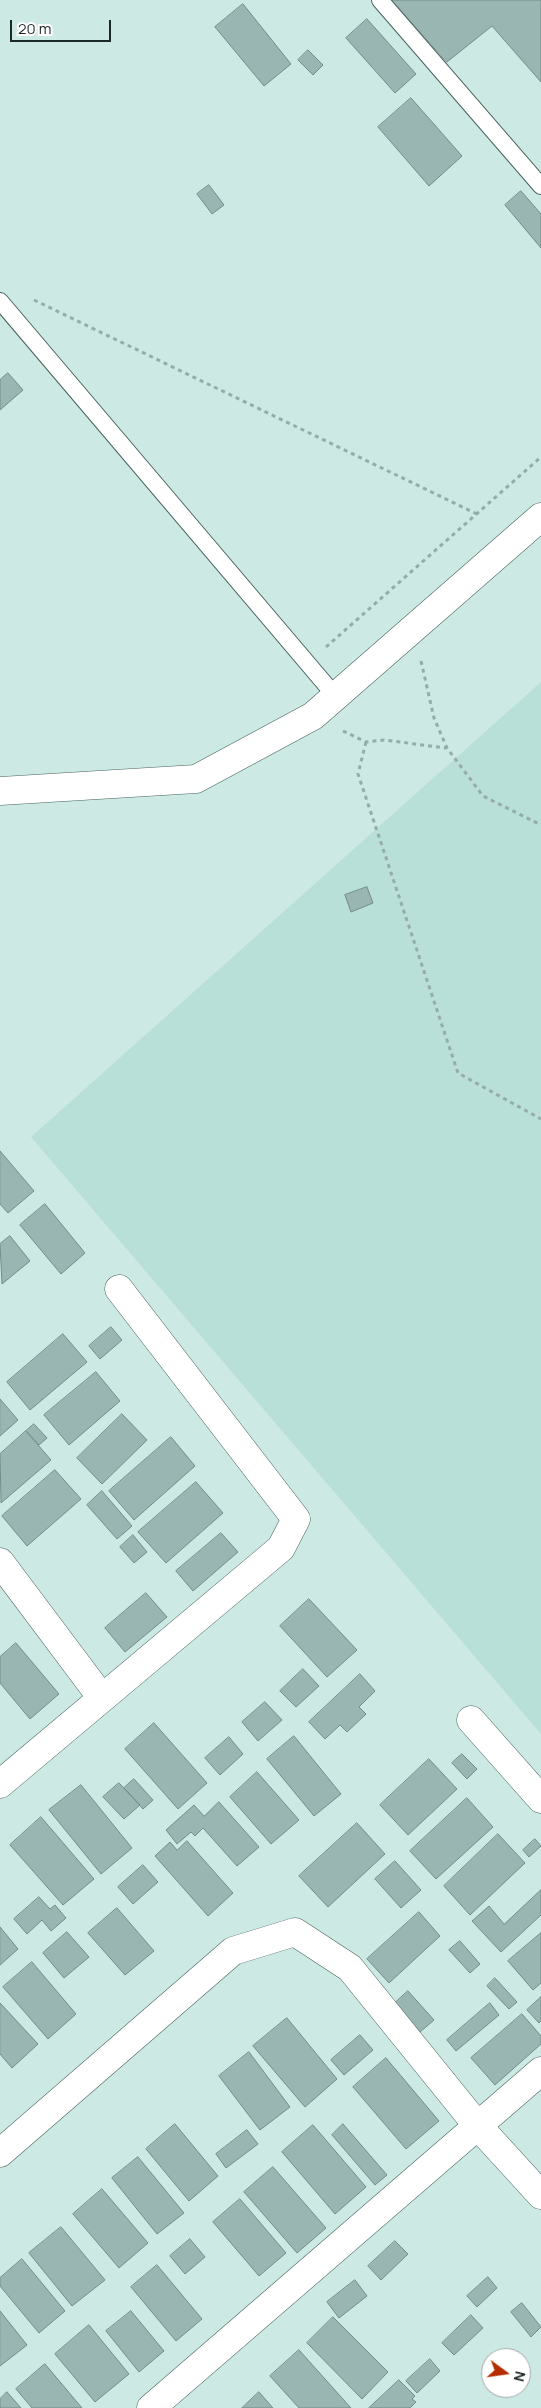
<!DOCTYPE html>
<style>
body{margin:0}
#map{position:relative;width:541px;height:2408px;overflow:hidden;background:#cce9e4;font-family:Manrope,sans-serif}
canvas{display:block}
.north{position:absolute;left:481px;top:2348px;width:50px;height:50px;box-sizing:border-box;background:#fff;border:1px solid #a4a9a8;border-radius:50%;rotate:104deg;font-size:14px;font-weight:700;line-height:20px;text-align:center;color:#1c2826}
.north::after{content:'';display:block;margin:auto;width:18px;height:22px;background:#b62c01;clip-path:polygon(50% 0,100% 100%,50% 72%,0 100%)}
.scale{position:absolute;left:10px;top:20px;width:101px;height:22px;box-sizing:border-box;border:2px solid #1c2826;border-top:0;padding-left:6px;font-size:15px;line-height:18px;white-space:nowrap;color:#1c2826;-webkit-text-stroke:4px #fff;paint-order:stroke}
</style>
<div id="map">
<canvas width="541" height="2408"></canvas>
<div class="north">N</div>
<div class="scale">20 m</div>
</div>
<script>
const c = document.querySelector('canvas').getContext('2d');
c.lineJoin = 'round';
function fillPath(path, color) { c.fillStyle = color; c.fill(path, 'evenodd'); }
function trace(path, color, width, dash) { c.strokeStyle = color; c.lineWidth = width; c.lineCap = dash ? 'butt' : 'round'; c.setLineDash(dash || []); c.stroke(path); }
fillPath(new Path2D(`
 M541 682V1734L31 1137Z`), '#b9dfd9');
const building = new Path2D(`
 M392 0H541V82L492 26 447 62Z
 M243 4 291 64 264 86 215 27Z
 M367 19 416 74 395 93 346 38Z
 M308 50 323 65 313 75 298 60Z
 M411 98 462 156 429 186 378 127Z
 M209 185 224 205 212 214 197 194Z
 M521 191 541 214V248L505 205Z
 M8 373 23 390 0 410V380Z
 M367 887 373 903 351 912 345 895Z
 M0 1151 34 1191 8 1213 0 1204Z
 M45 1204 85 1253 61 1274 20 1225Z
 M10 1236 30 1261 2 1284 0 1244Z
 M111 1327 122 1340 100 1359 89 1346Z
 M63 1334 87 1362 30 1410 7 1382Z
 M96 1372 120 1401 69 1445 44 1415Z
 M0 1399 18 1420 0 1436Z
 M122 1414 147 1440 102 1484 77 1458Z
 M34 1424 47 1438 39 1445 26 1431Z
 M26 1431 51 1460 1 1503 0 1454Z
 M171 1437 195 1466 134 1520 109 1491Z
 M55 1470 81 1499 27 1546 2 1516Z
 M196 1482 223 1513 166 1563 138 1532Z
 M102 1491 132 1526 117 1539 87 1505Z
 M221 1533 238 1552 193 1591 176 1571Z
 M133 1535 147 1552 134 1563 120 1547Z
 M146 1593 167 1617 125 1652 105 1628Z
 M309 1599 357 1650 327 1677 280 1626Z
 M16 1643 59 1694 30 1719 0 1683V1657Z
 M303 1669 319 1686 296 1707 280 1691Z
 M360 1674 375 1691 359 1707 366 1714 347 1732 340 1725 325 1739 309 1722Z
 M265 1702 282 1720 258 1741 242 1722Z
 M154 1723 207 1783 178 1809 125 1749Z
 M294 1736 341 1794 314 1816 267 1759Z
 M229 1737 243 1754 220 1775 205 1758Z
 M462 1754 477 1769 467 1779 452 1763Z
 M429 1759 457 1789 408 1835 380 1805Z
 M257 1772 299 1820 271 1844 230 1797Z
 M134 1779 153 1800 143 1809 124 1788Z
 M119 1783 140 1805 124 1819 103 1797Z
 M81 1785 132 1848 101 1874 49 1810Z
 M467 1798 493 1827 436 1879 410 1851Z
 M219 1802 259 1847 237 1866 203 1828 195 1836 191 1832 177 1844 166 1830 194 1805 204 1816Z
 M41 1817 94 1879 63 1905 10 1845Z
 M357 1823 385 1854 328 1907 299 1876Z
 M498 1834 525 1863 470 1915 444 1886Z
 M535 1839 541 1846 529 1857 523 1850Z
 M187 1841 233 1893 208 1916 155 1856 170 1842 177 1850Z
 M395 1861 421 1890 401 1908 375 1879Z
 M143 1865 158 1882 133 1904 118 1887Z
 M541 1890V1915L501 1952 472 1921 489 1906 504 1924Z
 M39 1897 50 1909 55 1905 66 1918 51 1931 42 1920 27 1934 14 1919Z
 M117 1908 154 1951 125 1975 88 1933Z
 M419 1912 440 1936 389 1983 367 1959Z
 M0 1927 18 1949 0 1965Z
 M67 1932 89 1957 64 1978 43 1953Z
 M541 1933V1983L533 1990 508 1961Z
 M460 1941 480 1964 470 1973 449 1950Z
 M32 1962 76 2014 48 2039 3 1987Z
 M495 1978 517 2002 509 2009 487 1986Z
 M408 1991 434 2020 420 2032 395 2003Z
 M541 1997V2021L539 2023 527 2010Z
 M0 2003 38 2044 12 2068 0 2054Z
 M490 2003 499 2015 456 2051 447 2040Z
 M522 2014 541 2036V2044L495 2085 471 2058Z
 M287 2018 337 2079 305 2107 253 2046Z
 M360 2035 373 2050 344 2075 331 2060Z
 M249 2052 290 2107 260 2130 219 2076Z
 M386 2058 439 2121 406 2149 353 2087Z
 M175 2124 218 2176 189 2201 146 2149Z
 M343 2124 387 2175 375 2185 332 2135Z
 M313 2125 366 2187 335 2214 282 2152Z
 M247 2130 258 2144 226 2168 216 2154Z
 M138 2157 184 2213 157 2234 112 2178Z
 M273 2167 326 2228 297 2253 244 2192Z
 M102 2189 148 2243 119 2268 73 2214Z
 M240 2199 286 2253 259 2276 213 2222Z
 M61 2227 105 2280 72 2306 29 2253Z
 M190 2239 205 2257 185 2274 170 2256Z
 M395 2241 408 2254 381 2280 368 2266Z
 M22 2259 65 2311 39 2333 0 2286V2278Z
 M157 2265 202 2319 176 2341 131 2287Z
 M488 2277 497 2288 477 2307 467 2296Z
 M355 2280 367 2296 339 2318 327 2302Z
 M522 2303 541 2327 531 2337 511 2312Z
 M0 2311 27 2345 0 2366Z
 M131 2311 164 2351 139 2372 106 2331Z
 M471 2315 483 2328 454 2355 442 2343Z
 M333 2317 388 2372 362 2399 307 2343Z
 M89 2325 129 2374 95 2402 55 2354Z
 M299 2350 351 2408H299L270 2376Z
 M430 2359 440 2371 417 2393 406 2381Z
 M45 2364 82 2408H32L16 2389Z
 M399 2380 415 2396 412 2399 416 2402 410 2408H369Z
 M7 2392 21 2408H0V2399Z
 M259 2392 273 2408H242Z`);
fillPath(building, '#9ab6b2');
trace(building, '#728d88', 1);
const service = new Path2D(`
 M380 0 541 186
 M0 301 337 698`);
const minor = new Path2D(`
 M0 1562 102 1698
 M471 1720 541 1799
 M0 1784 281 1548 296 1519 119 1289
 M0 2153 233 1951 295 1932 350 1968 477 2125 541 2195
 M151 2408 541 2071`);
const tertiary = new Path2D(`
 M0 791 196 779 313 716 541 517`);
trace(service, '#49635f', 18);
trace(minor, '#49635f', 29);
trace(tertiary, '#49635f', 29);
trace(new Path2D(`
 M34 300 477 514
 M326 647 541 457
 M421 661 434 718 447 748 483 796 541 825
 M343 731 366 742 384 740 446 748
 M366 742 358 774 458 1073 541 1119`), '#95ada9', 3, [4, 4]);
trace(service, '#fff', 16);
trace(minor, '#fff', 28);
trace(tertiary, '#fff', 28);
</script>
